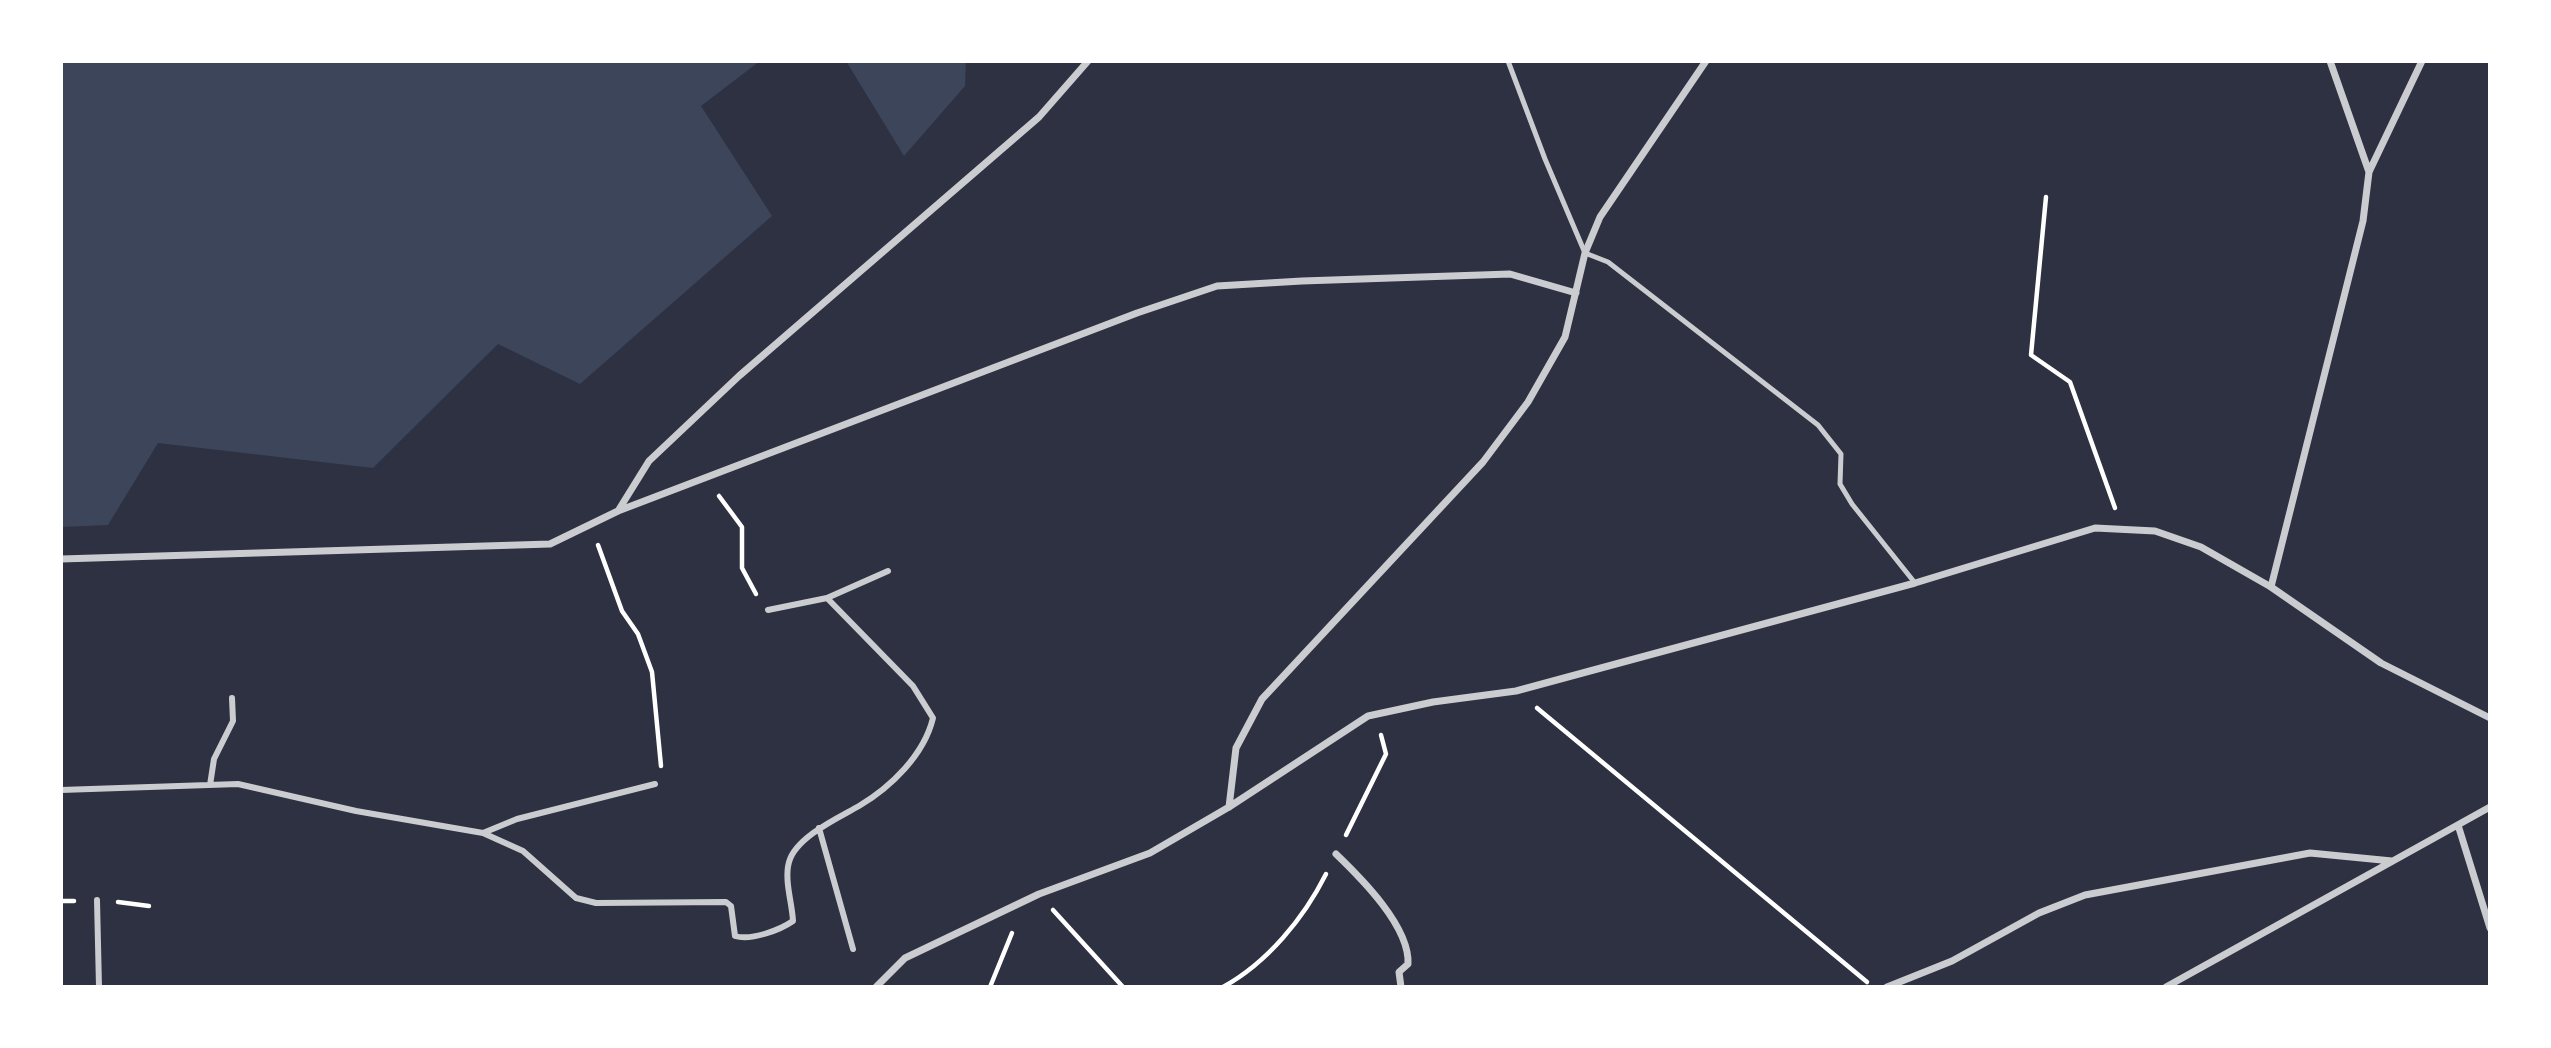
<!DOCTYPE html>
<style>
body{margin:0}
#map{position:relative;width:2551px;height:1048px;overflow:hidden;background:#2d3142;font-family:"PT Serif",serif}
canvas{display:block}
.frame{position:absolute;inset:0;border:63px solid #fff;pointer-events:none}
</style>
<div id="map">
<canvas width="2551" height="1048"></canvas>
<div class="frame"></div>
</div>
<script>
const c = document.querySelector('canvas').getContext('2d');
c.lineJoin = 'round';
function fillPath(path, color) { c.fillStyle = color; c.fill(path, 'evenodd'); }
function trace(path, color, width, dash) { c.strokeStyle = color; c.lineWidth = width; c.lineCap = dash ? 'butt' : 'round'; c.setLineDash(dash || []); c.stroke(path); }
fillPath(new Path2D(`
 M61 61H760L701 106 772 216 580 384 498 344 373 468 158 443 108 525 61 527Z
 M846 61H966L965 86 904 156Z`), '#3c4559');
trace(new Path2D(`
 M2046 197 2031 355 2070 382 2115 508
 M719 496 742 527V568L756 594
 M598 545 622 611 638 634 652 672 661 766
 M1537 708 1867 982
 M1346 835 1386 754 1381 735
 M61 901H74
 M118 902 149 906
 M1053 910 1123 987
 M990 987 1012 933
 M1223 987C1267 963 1304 918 1326 874`), '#fff', 4.5);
trace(new Path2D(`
 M1508 61 1545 159 1585 253 1608 262 1818 425 1841 454 1840 484 1852 504 1915 583`), '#caccd0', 5);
trace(new Path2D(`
 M768 610 827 598 888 571
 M210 785 214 759 233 721 232 698
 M61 790 238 784 356 811 483 833 523 851 576 898 596 903 726 902 731 906 735 936C751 941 780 930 793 921 792 902 784 880 789 862 796 837 838 818 859 806 891 787 924 755 933 718L913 686 827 598
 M819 828 853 949
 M483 833 517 819 655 784
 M97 900 99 987`), '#caccd0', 6);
trace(new Path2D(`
 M2330 61 2369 172
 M618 511 649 461 739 376 1039 117 1088 61
 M61 559 550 544 618 511 1137 313 1217 286 1302 281 1510 274 1576 293
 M2271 587 2363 221 2369 172 2422 61
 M1229 807 1236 748 1262 699 1483 462 1528 402 1565 337 1585 253 1600 217 1706 61
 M2458 825 2490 928
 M1336 854C1362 879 1410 927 1408 964L1399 972 1401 987
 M876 987 905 958 1039 894 1150 853 1229 807 1368 716 1433 702 1516 691 1915 583 2095 528 2155 531 2201 547 2271 587 2381 663 2490 718
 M1887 987 1952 961 2039 913 2085 895 2310 853 2392 861
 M2166 987 2490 807`), '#caccd0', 7);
</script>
